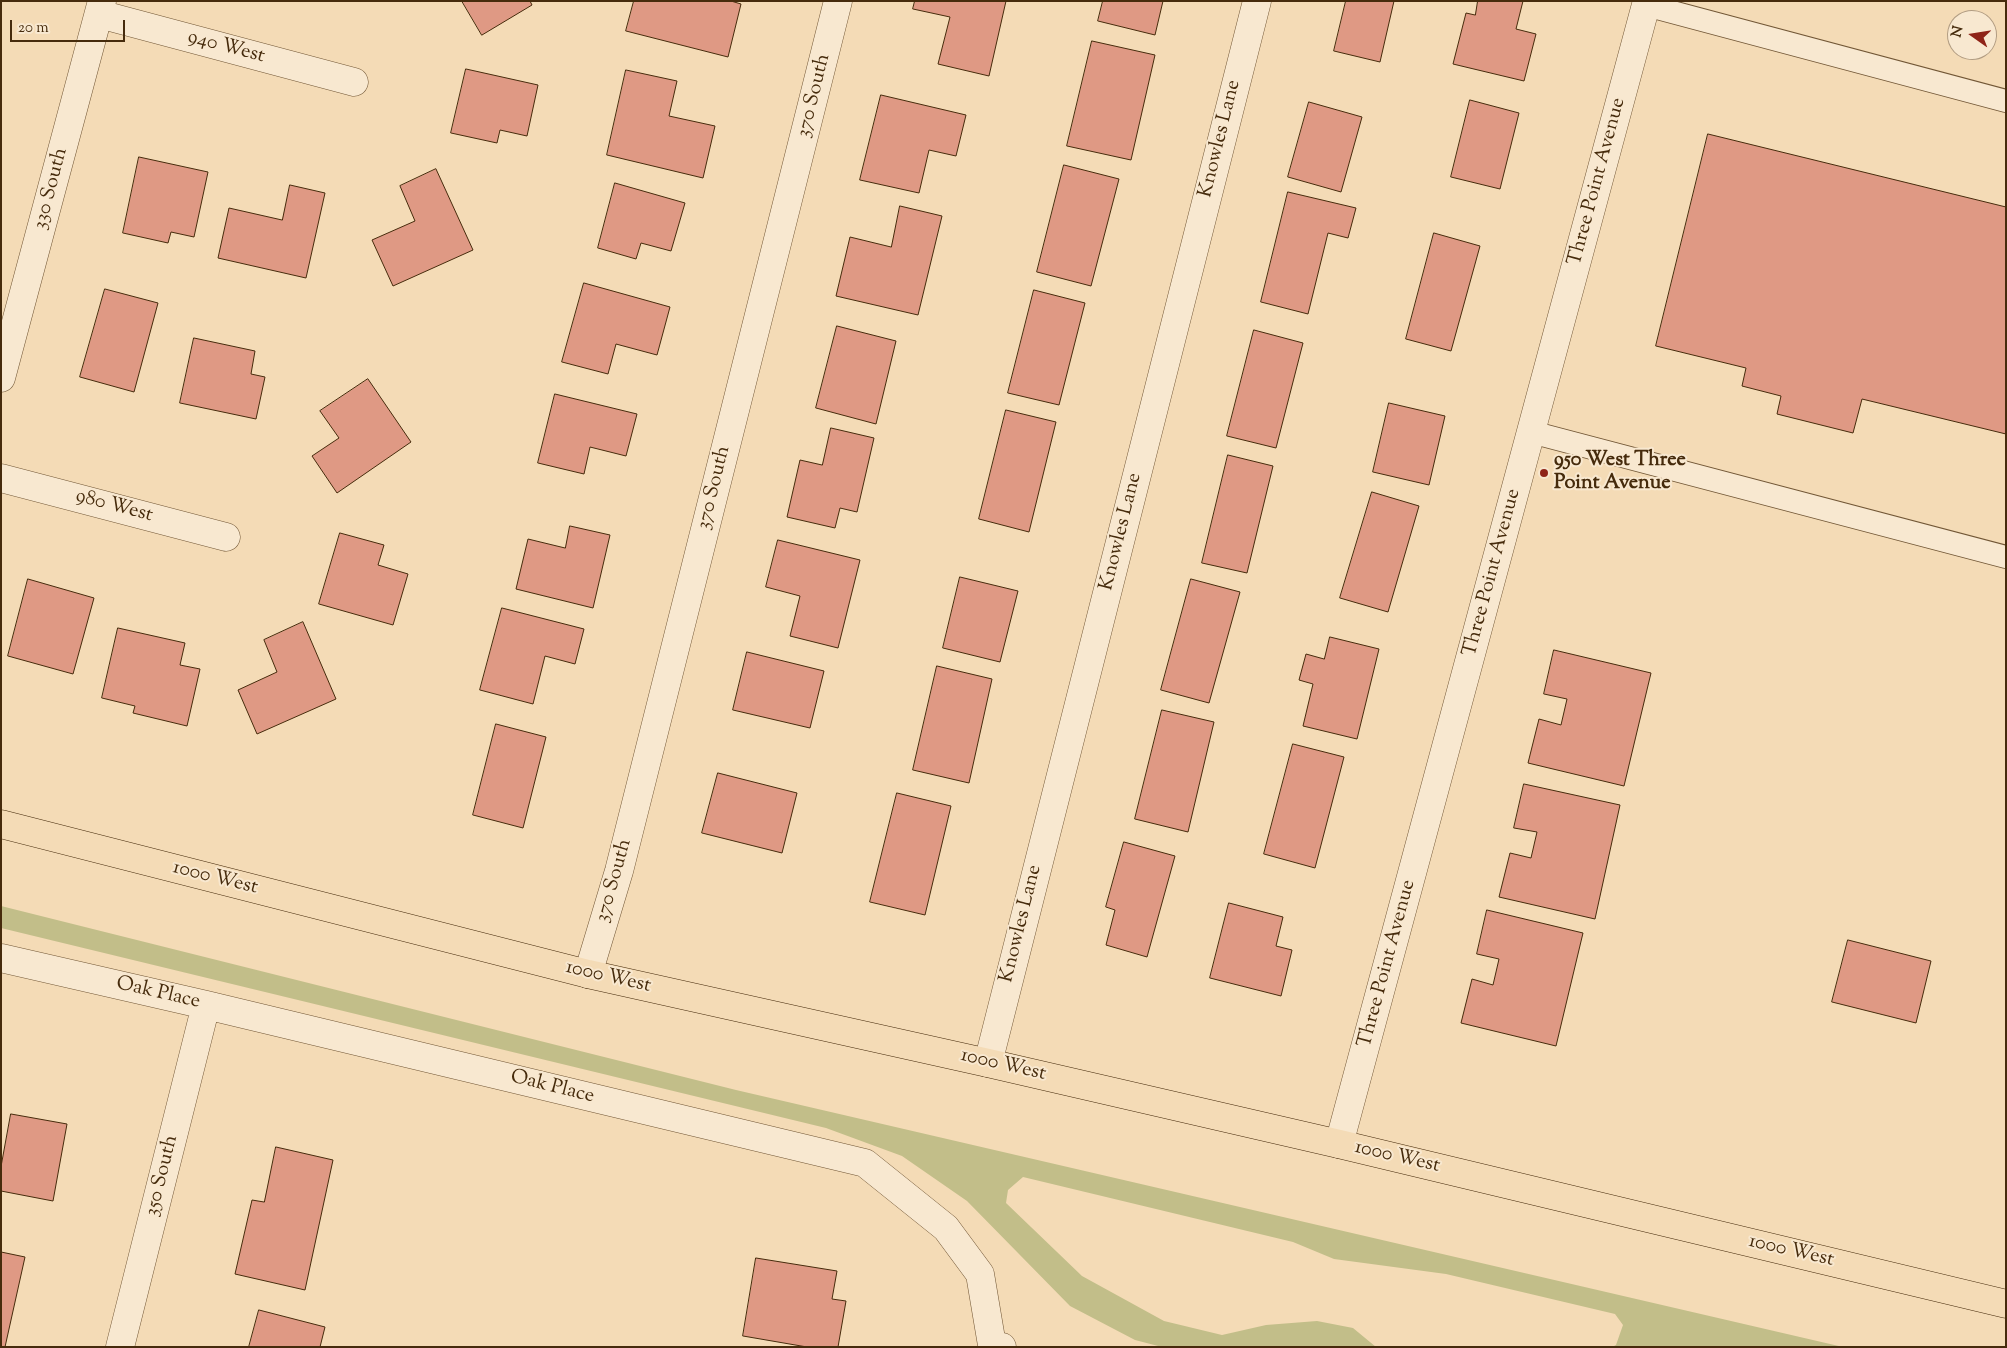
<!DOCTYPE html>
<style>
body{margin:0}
#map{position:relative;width:2007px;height:1348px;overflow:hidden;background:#f4dbb6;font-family:"Sorts Mill Goudy",serif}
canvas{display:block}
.frame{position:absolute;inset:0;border:2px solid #462b0c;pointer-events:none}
.north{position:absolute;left:1947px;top:10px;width:50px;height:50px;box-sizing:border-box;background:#f8e8d0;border:1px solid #b19c82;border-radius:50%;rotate:283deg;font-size:14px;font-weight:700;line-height:20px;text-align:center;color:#462b0c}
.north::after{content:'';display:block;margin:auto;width:18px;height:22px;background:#8f2418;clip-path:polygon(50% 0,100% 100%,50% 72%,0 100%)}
.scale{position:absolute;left:10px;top:20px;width:115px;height:22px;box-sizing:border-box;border:2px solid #462b0c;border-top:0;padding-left:6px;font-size:15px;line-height:18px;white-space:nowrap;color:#462b0c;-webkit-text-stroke:4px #f8e8d0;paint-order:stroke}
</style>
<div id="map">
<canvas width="2007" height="1348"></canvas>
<div class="frame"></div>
<div class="north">N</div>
<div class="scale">20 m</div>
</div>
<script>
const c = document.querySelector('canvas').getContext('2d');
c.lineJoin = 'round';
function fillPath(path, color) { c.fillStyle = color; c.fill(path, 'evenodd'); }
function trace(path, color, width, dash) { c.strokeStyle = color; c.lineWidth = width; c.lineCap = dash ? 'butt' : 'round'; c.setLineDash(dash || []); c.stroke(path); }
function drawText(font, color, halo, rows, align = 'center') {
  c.font = font + ' "Sorts Mill Goudy",serif'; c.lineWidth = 4; c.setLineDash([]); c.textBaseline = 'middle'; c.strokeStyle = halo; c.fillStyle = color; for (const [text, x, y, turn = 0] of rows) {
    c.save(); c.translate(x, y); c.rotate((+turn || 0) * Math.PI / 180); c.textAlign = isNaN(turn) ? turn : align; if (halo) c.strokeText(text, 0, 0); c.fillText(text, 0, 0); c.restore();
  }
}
fillPath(new Path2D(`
 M1 906 736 1090 1843 1347H1612L1616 1345 1623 1325 1615 1314 1446 1274 1334 1259 1293 1242 1023 1177 1008 1190 1006 1203 1082 1276 1164 1321 1222 1335 1266 1325 1317 1321 1353 1328 1376 1347H1162L1135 1340 1070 1306 967 1201 902 1156 826 1128 1 928Z`), '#c2be89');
const building = new Path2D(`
 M462 1H530L532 5 482 35Z
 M634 1H731L741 4 728 57 626 31Z
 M915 1H1006L989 76 938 64 950 17 913 9Z
 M1103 1H1163L1155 35 1098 21Z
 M1346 1H1394L1380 62 1334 51Z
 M1478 1H1523L1516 29 1536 34 1524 81 1453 64 1466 13 1475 15Z
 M1092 41 1155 55 1131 160 1067 146Z
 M466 69 538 85 527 136 500 130 497 143 451 133Z
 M626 70 677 81 669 116 715 126 703 178 607 155Z
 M881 95 966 115 956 156 929 150 919 193 860 180Z
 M1470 100 1519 113 1500 189 1451 177Z
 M1309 102 1362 117 1341 192 1288 177Z
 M1708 134 2006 207V434L1862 399 1853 433 1777 414 1781 396 1742 386 1746 368 1656 346Z
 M139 157 208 172 194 237 171 232 168 243 123 233Z
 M1064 165 1119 179 1091 286 1037 272Z
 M436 169 473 250 393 286 372 240 415 221 400 186Z
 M615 183 685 203 671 251 641 243 636 259 598 248Z
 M290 185 325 193 306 278 218 258 229 208 282 220Z
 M1288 192 1356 208 1348 238 1328 233 1308 314 1261 302Z
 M900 206 942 216 918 315 836 296 850 237 891 247Z
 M1434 233 1480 246 1451 351 1406 339Z
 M584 283 670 307 657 355 616 344 608 374 562 362Z
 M105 289 158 303 134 392 80 377Z
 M1034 290 1085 303 1059 405 1008 393Z
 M837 326 896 341 876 424 816 408Z
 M1254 330 1303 343 1276 448 1227 436Z
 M194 338 255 351 251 374 265 377 256 419 180 403Z
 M368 379 411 442 337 493 312 456 339 438 320 411Z
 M555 394 637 414 626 456 590 447 584 474 538 463Z
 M1389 403 1445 416 1429 485 1373 472Z
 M1006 410 1056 422 1029 532 979 519Z
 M831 428 874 438 857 512 840 508 835 528 787 517 800 460 822 465Z
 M1228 455 1273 466 1247 573 1202 563Z
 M1372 492 1419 506 1388 612 1340 598Z
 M570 526 610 535 593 608 516 589 528 539 565 548Z
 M340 533 384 545 378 565 408 574 393 625 319 604Z
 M778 540 860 560 838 648 790 636 800 596 766 587Z
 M960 577 1018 591 1000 662 943 648Z
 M28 579 94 598 73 674 8 656Z
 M1191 579 1240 592 1209 703 1161 690Z
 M502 608 584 629 575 664 545 656 533 704 480 690Z
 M303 622 336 699 257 734 238 690 277 672 264 640Z
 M118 628 185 643 180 665 200 669 187 726 133 713 135 706 102 698Z
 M1330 637 1379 649 1357 739 1303 726 1313 684 1299 680 1306 654 1324 659Z
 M1554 650 1651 673 1624 786 1528 763 1539 719 1561 725 1567 699 1544 694Z
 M747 652 824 671 810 728 733 710Z
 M937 666 992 679 969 783 913 770Z
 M1162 710 1214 722 1188 832 1135 819Z
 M496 724 546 737 523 828 473 815Z
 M1293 744 1344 757 1315 868 1264 854Z
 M718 773 797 793 782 853 702 833Z
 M1524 784 1620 805 1595 919 1499 897 1510 853 1531 858 1537 832 1514 828Z
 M897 793 951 806 925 915 870 902Z
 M1124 842 1175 856 1147 957 1106 945 1115 910 1106 907Z
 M1229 903 1283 917 1276 946 1292 950 1281 996 1210 978Z
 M1487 910 1583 933 1556 1046 1461 1023 1472 979 1493 985 1499 959 1477 954Z
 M1848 940 1931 961 1916 1023 1832 1002Z
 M11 1114 67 1124 53 1201 1 1191V1167Z
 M276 1147 333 1160 305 1290 235 1274 252 1200 264 1202Z
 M1 1252 25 1257 5 1347H1Z
 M756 1258 837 1271 832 1299 846 1301 838 1347H807L743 1336Z
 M259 1310 325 1327 320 1347H249Z`);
fillPath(building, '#df9984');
trace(building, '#462b0c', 1);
const lane = new Path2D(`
 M1646 5 2006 101
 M1531 432 2006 557`);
const street = new Path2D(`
 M99 14 354 82
 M1 378 102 1
 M1 478 226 537
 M1 958 206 1005 865 1163 946 1228 980 1274 992 1345 1002 1347
 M588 974 619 871 838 1
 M988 1063 1257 1
 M1339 1144 1647 1
 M120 1347 206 1005`);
const primary = new Path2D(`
 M1 824 588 974 988 1063 1339 1144 2006 1304`);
trace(lane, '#725736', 24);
trace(street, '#725736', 29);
trace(primary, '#462b0c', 29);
trace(lane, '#f8e8d0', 22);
trace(street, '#f8e8d0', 28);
trace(primary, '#f4dbb6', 28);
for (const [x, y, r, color] of [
 [1544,473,5,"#8f2418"]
]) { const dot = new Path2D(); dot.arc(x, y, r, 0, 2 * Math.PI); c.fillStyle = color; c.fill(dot); trace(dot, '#f8e8d0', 2); }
drawText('20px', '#462b0c', '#f8e8d0', [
 ["940 West",226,48,15],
 ["370 South",815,96,-76],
 ["Knowles Lane",1221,139,-76],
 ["Three Point Avenue",1598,182,-75],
 ["330 South",52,189,-75],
 ["370 South",715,488,-76],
 ["980 West",114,507,15],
 ["Knowles Lane",1122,532,-76],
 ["Three Point Avenue",1493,573,-75],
 ["1000 West",215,879,14],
 ["370 South",615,881,-74],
 ["Knowles Lane",1022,924,-76],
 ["Three Point Avenue",1388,964,-75],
 ["1000 West",608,978,13],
 ["Oak Place",158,994,13],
 ["1000 West",1003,1066,13],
 ["Oak Place",552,1088,14],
 ["1000 West",1397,1158,13],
 ["350 South",163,1176,-76],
 ["1000 West",1791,1252,13]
]);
drawText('bold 20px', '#462b0c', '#f8e8d0', [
 ["950 West Three",1554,462],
 ["Point Avenue",1554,485]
], 'left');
</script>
